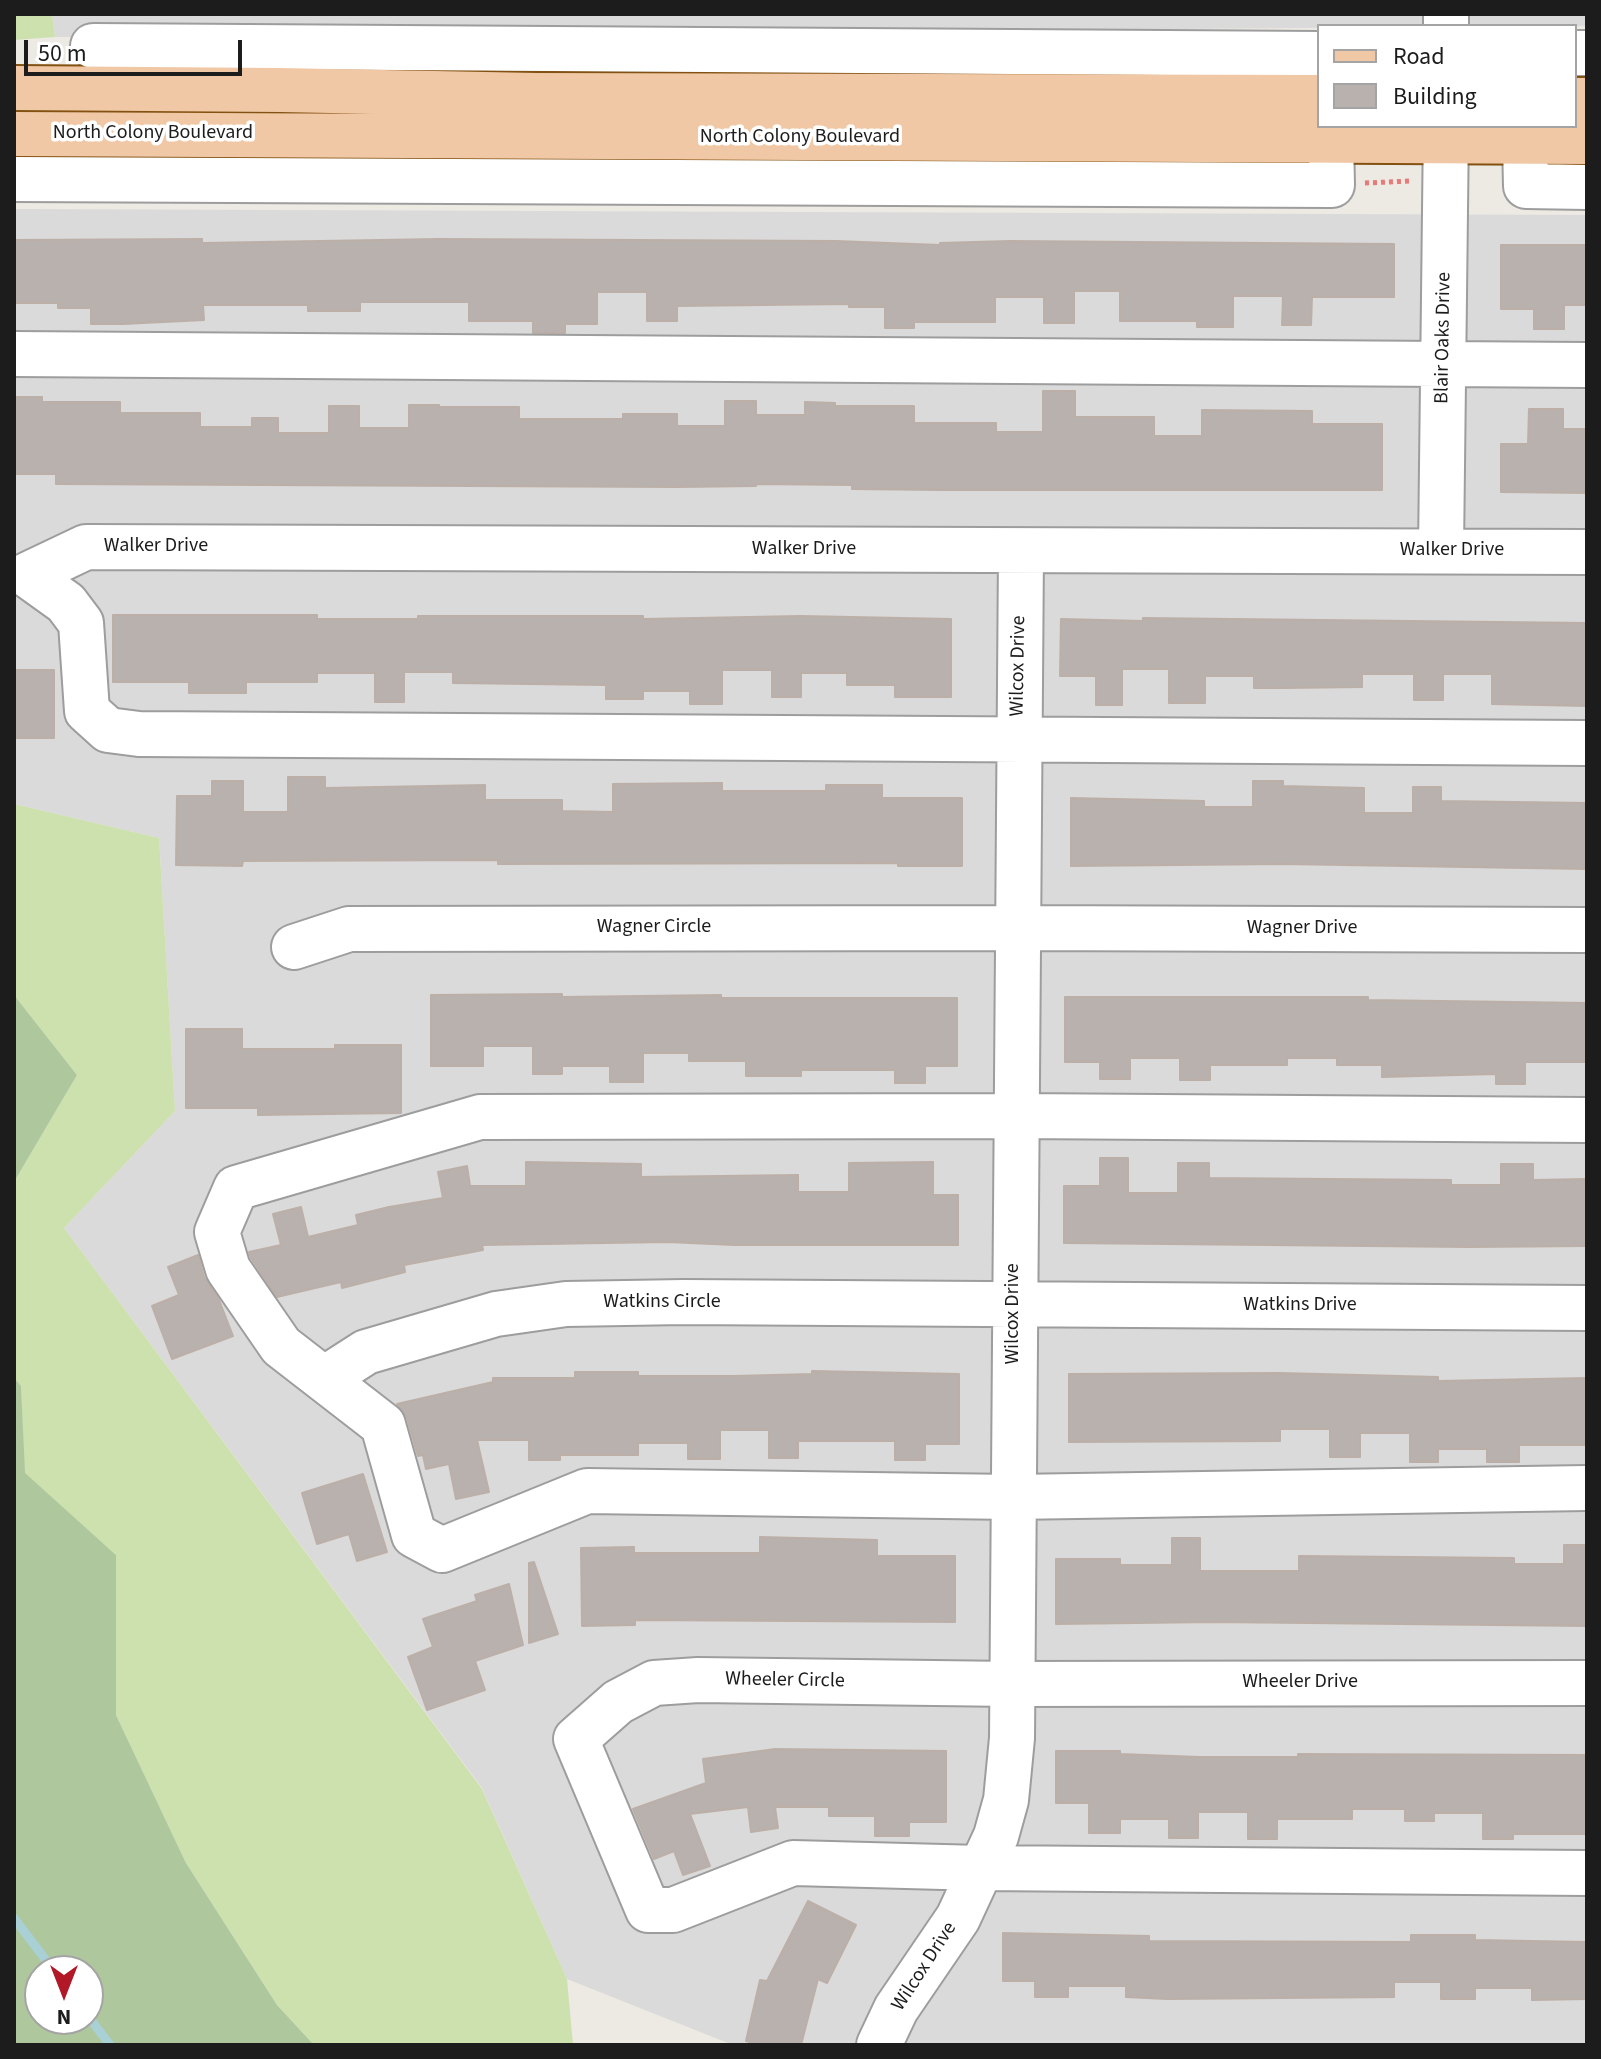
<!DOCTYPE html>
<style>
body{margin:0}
#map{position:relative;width:1601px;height:2059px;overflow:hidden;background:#ede9e3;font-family:"Source Sans 3",sans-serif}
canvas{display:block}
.frame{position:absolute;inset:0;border:16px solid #1c1c1c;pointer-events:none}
.legend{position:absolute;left:1317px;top:24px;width:260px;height:104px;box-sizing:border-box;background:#fff;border:2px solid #a4a4a4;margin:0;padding:10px 14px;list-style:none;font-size:24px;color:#1c1c1c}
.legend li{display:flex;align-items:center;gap:16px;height:40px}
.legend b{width:40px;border:2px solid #a4a4a4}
.north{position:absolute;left:24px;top:1955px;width:80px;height:80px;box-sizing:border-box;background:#fff;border:2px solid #a4a4a4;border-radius:50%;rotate:180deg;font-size:22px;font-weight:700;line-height:32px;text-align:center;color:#1c1c1c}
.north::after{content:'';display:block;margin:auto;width:28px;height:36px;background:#b11828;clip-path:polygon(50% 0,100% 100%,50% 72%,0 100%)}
.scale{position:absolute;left:24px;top:40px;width:218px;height:36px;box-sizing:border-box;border:4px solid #1c1c1c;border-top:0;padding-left:10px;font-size:24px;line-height:28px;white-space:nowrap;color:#1c1c1c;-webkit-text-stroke:6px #fff;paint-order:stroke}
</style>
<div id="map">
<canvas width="1601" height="2059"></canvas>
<div class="frame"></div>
<ul class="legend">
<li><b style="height:10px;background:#f0c8a5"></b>Road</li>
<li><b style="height:22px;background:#b9b1ad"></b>Building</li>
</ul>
<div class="north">N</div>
<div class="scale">50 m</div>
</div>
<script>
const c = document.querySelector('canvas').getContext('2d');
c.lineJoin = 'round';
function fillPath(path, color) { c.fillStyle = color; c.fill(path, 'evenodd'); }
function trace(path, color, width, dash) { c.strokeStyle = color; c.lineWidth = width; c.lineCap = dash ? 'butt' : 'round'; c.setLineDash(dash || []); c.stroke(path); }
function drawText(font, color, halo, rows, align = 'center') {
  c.font = font + ' "Source Sans 3",sans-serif'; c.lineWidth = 7; c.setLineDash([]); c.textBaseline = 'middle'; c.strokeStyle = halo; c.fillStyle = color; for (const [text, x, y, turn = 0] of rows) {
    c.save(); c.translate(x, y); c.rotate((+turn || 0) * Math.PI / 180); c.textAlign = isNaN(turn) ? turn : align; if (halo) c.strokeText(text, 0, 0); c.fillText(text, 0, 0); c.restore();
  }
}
fillPath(new Path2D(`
 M52 14H1587V26L55 37Z
 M14 209 1587 215V2045H733L567 1979 482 1788 64 1228 175 1111 159 838 14 804Z`), '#dadada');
fillPath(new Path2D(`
 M14 14H52L55 37 14 40Z
 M14 804 159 838 175 1111 64 1228 482 1789 567 1979 573 2045H314L277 2005 186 1863 116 1715V1555L24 1473 21 1387 14 1378V1182L77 1075 14 995Z`), '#cde1af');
fillPath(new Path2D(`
 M14 995 77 1075 14 1182Z
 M14 1378 21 1386 25 1473 116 1555V1715L186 1863 277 2005 314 2045H14ZM40 1971H88V2019H40Z`), '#aec79d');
trace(new Path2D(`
 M14 1918 54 1971
 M88 2016 110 2045`), '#a9d0d5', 9);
const building = new Path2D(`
 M202 239V243L439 239 836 241 940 245V243L1009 241 1394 244V297H1312L1311 325H1282L1283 296H1233V327H1197V321H1120V291H1074V323H1044V297H995V322H914V328H885V307H849V304L677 306V321H647V292H597V324H565V333H533V321H469V302H360V311H308V305H203L204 320 123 324H91V308H58V303H14V240Z
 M1501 245H1587V305H1564V329H1534V309H1501Z
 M1043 391H1075V417H1154V436H1202V410L1312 411V424H1382V490H941L852 489V485L756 484V486L677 487 56 484V474H14V397H42V402H120V413H200V427H252V418H278V433H329V406H359V428H409V405H439V407H519V419H623V414H677V426H725V401H756V415H805V402L835 403V406H914V423H996V432H1043Z
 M1529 409H1563V429H1587V493L1501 492V444H1528Z
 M113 615H317V619H418V616H643V619L801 616 951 619V697H895V685H847V673H801V697H772V670H722V704H690V691H643V699H606V685L453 683V672H404V702H375V673H317V682H246V693H189V682H113Z
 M1143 618 1587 623V706L1492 704V674H1443V700H1414V674H1362V687L1284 688H1254V676H1205V703H1169V669H1122V705H1096V676H1060L1061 619 1143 621Z
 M14 670H54V738H14Z
 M288 777H325V788L485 785V800H562V811L613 812V784L722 783V791H826V785H882V798H962V866H898V863L498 864V860L243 861 242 866 176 865 177 796H212V781H243V812H288Z
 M1253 781H1283V786L1364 788V813H1413V787H1441V801L1587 803V869L1283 864 1071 866V798L1204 801V807H1253Z
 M562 994V997L721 995V998H957V1066H925V1083H895V1070H801V1076H746V1061H689V1053H643V1082H610V1066H562V1074H533V1046H483V1066H431V995Z
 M1065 997H1368V1000L1587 1003V1062H1525V1084H1496V1074L1382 1077V1065H1337V1058H1287V1065H1210V1080H1180V1058H1130V1079H1100V1062H1065Z
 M186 1029H242V1049H335V1045H401V1113L258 1115V1108H186Z
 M1100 1158H1128V1193H1178V1163H1209V1178L1451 1180V1185H1501V1164H1533V1180L1587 1179V1246L1469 1247 1064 1243V1186H1100Z
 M526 1162 641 1164V1177L798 1175V1192H849V1163L933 1162V1195H958V1245H734L668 1242 482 1245 483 1250 404 1265 405 1272 342 1288 341 1282 277 1297 251 1258 249 1252 281 1245 273 1214 301 1207 308 1237 358 1225 356 1215 389 1207 443 1198 438 1172 467 1166 470 1186H526Z
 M198 1255 204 1277 219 1300 233 1336 172 1359 152 1306 179 1295 168 1267Z
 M812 1371 959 1374V1444H925V1460H895V1441H798V1458H769V1430H720V1459H688V1443H638V1455H560V1460H529V1440H477L489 1492 456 1499 449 1464 426 1469 423 1455 418 1456 407 1418 397 1404 493 1382V1378H575V1372H638V1376H734L812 1374Z
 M1280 1373 1438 1377V1381L1587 1378V1445H1519V1462H1487V1449H1438V1462H1410V1433H1360V1457H1330V1429H1280V1441L1069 1442V1374Z
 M363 1474 387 1552 357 1561 349 1534 317 1544 302 1493Z
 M760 1537 877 1540V1556H955V1622L635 1620V1625L582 1626 581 1548 634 1547V1553H760Z
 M1172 1538H1200V1571H1299V1556L1514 1558V1564H1564V1545H1587V1626L1215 1622 1056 1624V1559H1120V1565H1172Z
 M534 1562 558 1634 529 1643V1563Z
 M509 1584 523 1645 475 1661 485 1690 427 1710 408 1657 433 1647 423 1619 477 1601 475 1595Z
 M775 1749 946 1751V1822H909V1836H875V1816H829V1807H775L778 1828 751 1832 748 1807 690 1814 710 1866 683 1875 674 1851 654 1859 633 1809 706 1783 703 1759Z
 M1056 1751H1120V1754L1199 1757H1298V1754L1587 1755V1834H1513V1839H1483V1813H1434V1821H1405V1809H1352V1819H1277V1839H1248V1812H1198V1838H1169V1819H1120V1833H1089V1803H1056Z
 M808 1901 856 1925 827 1983 818 1979 801 2045H760L746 2041 760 1980 767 1981Z
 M1003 1933 1149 1936V1941L1411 1942V1935H1475V1940L1587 1942V1999L1532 2000V1988H1475V1999H1441V1982H1394V1997L1167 1999 1126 1997V1986H1068V1997H1035V1981H1003Z`);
fillPath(building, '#b9b1ad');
trace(building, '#bcafa8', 2);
const minor = new Path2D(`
 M1446 26V14
 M93 46 1319 54
 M1575 53H1587
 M1525 142 1526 186 1587 187
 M14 179 1332 185 1331 140
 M14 354 1587 365
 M1441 551 1446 126
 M1587 552 86 547 27 575 66 603 81 623 87 711 108 730 139 734 1587 743
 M294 947 349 929 1018 928 1587 930
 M1587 1120 1017 1116 480 1117 236 1188 217 1232 228 1269 281 1346 383 1425 414 1535 442 1550 587 1491 1013 1497 1587 1488
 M324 1379 366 1352 496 1314 566 1304 684 1302 1587 1308
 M1587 1683 1013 1684 698 1680 654 1683 618 1702 576 1739 648 1910H673L793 1863 981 1868 1587 1873
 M879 2045 896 2009 958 1918 996 1836 1006 1800 1012 1738 1021 551`);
const major = new Path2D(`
 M14 88 280 90 536 95 1319 97
 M1575 100H1587
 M14 134 1587 142`);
trace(minor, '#9d9d9d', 48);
trace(major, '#835212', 48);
trace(new Path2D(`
 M1365 183 1411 181`), '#e87979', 5, [4, 4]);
trace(minor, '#fff', 44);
trace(major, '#f0c8a5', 44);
drawText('20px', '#1c1c1c', '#fff', [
 ["North Colony Boulevard",153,134],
 ["North Colony Boulevard",800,138],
 ["Blair Oaks Drive",1444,338,-89],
 ["Walker Drive",156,547],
 ["Walker Drive",804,550],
 ["Walker Drive",1452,551],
 ["Wilcox Drive",1019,666,-89],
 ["Wagner Circle",654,928],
 ["Wagner Drive",1302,929],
 ["Watkins Circle",662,1303],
 ["Watkins Drive",1300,1306],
 ["Wilcox Drive",1014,1314,-90],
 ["Wheeler Circle",785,1681,1],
 ["Wheeler Drive",1300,1683],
 ["Wilcox Drive",925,1967,-57]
]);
</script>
